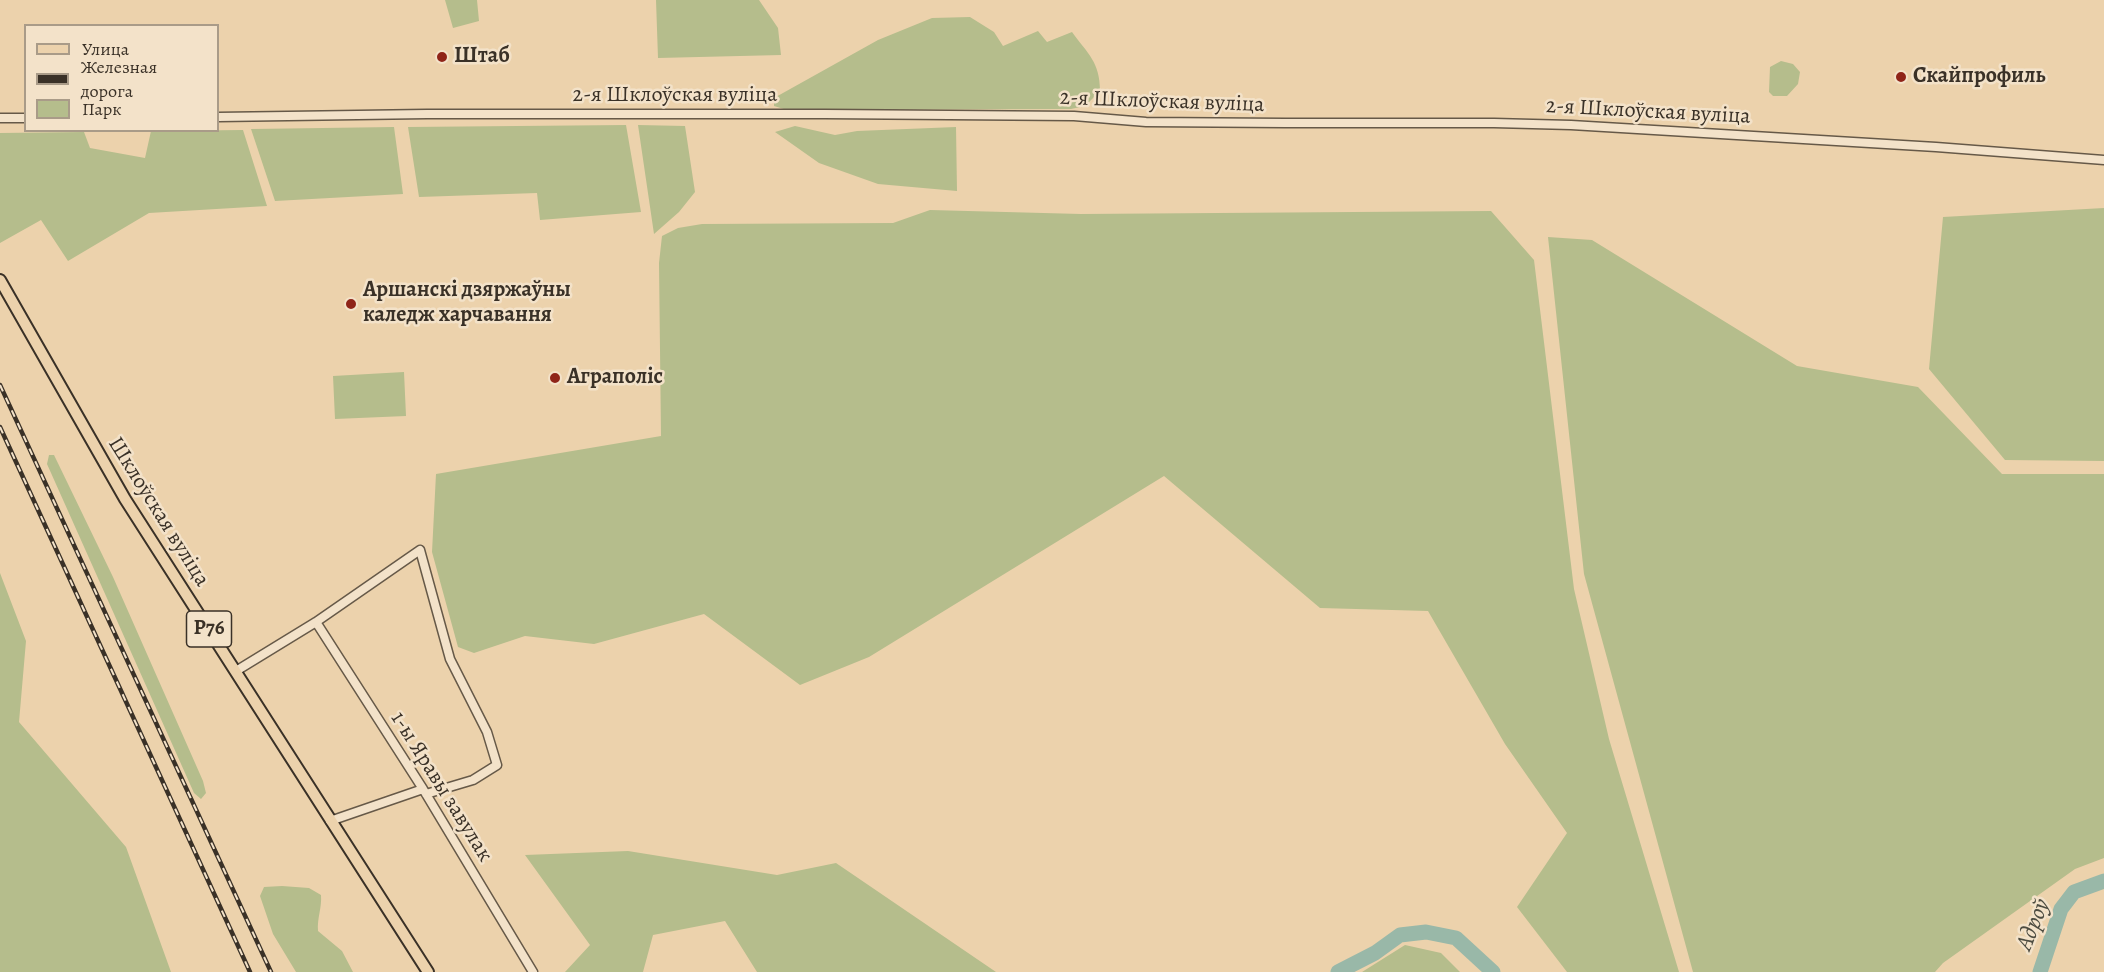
<!DOCTYPE html>
<meta charset="utf-8">
<style>
body{margin:0}
#map{position:relative;width:2104px;height:972px;overflow:hidden;background:#ecd2ac;font-family:Alegreya,serif}
canvas{display:block}
.legend{position:absolute;left:24px;top:24px;width:195px;height:108px;box-sizing:border-box;background:#f3e2c9;border:2px solid #a99b88;margin:0;padding:8px 10px;list-style:none;font-size:18px;color:#3a3127}
.legend li{display:flex;align-items:center;gap:12px;height:30px}
.legend b{width:30px;border:2px solid #a99b88}
</style>
<div id="map">
<canvas width="2104" height="972"></canvas>
<ul class="legend">
<li><b style="height:8px;background:#ecd2ac"></b>Улица</li>
<li><b style="height:8px;background:#3a3127"></b>Железная дорога</li>
<li><b style="height:16px;background:#b5bd8c"></b>Парк</li>
</ul>
</div>
<script>
const c = document.querySelector('canvas').getContext('2d');
c.lineJoin = 'round';
function fillPath(path, color) { c.fillStyle = color; c.fill(path, 'evenodd'); }
function trace(path, color, width, dash) { c.strokeStyle = color; c.lineWidth = width; c.lineCap = dash ? 'butt' : 'round'; c.setLineDash(dash || []); c.stroke(path); }
function drawText(font, color, halo, rows, align = 'center') {
  c.font = font + ' Alegreya,serif'; c.lineWidth = 5; c.setLineDash([]); c.textBaseline = 'middle'; c.strokeStyle = halo; c.fillStyle = color; for (const [text, x, y, turn = 0] of rows) {
    c.save(); c.translate(x, y); c.rotate((+turn || 0) * Math.PI / 180); c.textAlign = isNaN(turn) ? turn : align; if (halo) c.strokeText(text, 0, 0); c.fillText(text, 0, 0); c.restore();
  }
}
fillPath(new Path2D(`
 M445 0H477L479 21 453 28Z
 M656 0H759L778 28 781 55 658 58Z
 M970 17 994 32 1003 46 1038 31 1047 42 1072 32C1088 54 1100 62 1100 91L1085 106 1071 109 787 110 774 106V98L878 40 932 18Z
 M1781 61 1793 64 1800 72 1798 84 1787 96H1773L1769 92 1770 67Z
 M626 125 641 212 540 220 537 193 419 197 408 127Z
 M638 125 685 126 695 192 679 212 654 234Z
 M795 126 835 135 857 131 956 127 957 191 878 184 819 163 775 132Z
 M394 127 403 194 275 201 251 129Z
 M243 130 267 206 149 213 68 261 41 220 0 243V133L84 132 90 148 145 158 151 131Z
 M2104 208V461L2005 460 1929 369 1943 217Z
 M930 210 1081 214 1491 211 1534 260 1574 589 1609 739 1679 972H1567L1517 907 1567 833 1505 744 1428 611 1320 608 1164 476 869 657 800 685 704 614 594 644 525 636 474 653 458 647 432 552 436 474 661 436 659 263 662 236 678 228 702 224 893 223Z
 M1548 237 1592 240 1797 366 1918 387 2002 474H2104V858L2075 869 1943 963 1935 972H1693L1584 574Z
 M404 372 406 416 335 419 333 376Z
 M49 455H54L113 577 203 781 206 793 201 799 194 793 47 464Z
 M0 573 26 641 19 722 126 847 171 972H0Z
 M628 851 777 875 836 863 996 972H757L725 921 653 935 643 972H565L590 945 525 855Z
 M282 886 309 888 321 895C322 908 317 918 318 931L342 951 353 972H296L273 934 260 896 264 887Z
 M1405 945 1441 953 1460 972H1362Z`), '#b5bd8c');
trace(new Path2D(`
 M1338 972 1375 953 1400 935 1426 932 1456 938 1493 972
 M2040 972 2061 909 2074 892 2104 881`), '#99b8a8', 15);
const minor = new Path2D(`
 M218 117 427 114H825L1074 116 1146 122 1285 123H1494L1571 125 1936 147 2104 160
 M0 118H26
 M316 622 423 789 533 972
 M236 671 316 622 420 550 450 659 487 732 497 765 473 780 426 794
 M330 821 423 789`);
const major = new Path2D(`
 M0 280 125 499 428 972`);
trace(minor, '#665948', 11);
trace(major, '#3a3127', 14);
trace(minor, '#f3e2c9', 8);
trace(major, '#ecd2ac', 10);
const rail = new Path2D(`
 M0 385 271 972
 M0 427 250 972`);
trace(rail, '#3a3127', 4.5);
trace(rail, '#f3e2c9', 2, [7]);
for (const [x, y, r, color] of [
 [442,57,6,"#8f2418"],
 [1901,77,6,"#8f2418"],
 [351,304,6,"#8f2418"],
 [555,378,6,"#8f2418"]
]) { const dot = new Path2D(); dot.arc(x, y, r, 0, 2 * Math.PI); c.fillStyle = color; c.fill(dot); trace(dot, '#f3e2c9', 2); }
for (const [x, y, w] of [
 [209,629,45]
]) { const box = new Path2D(); box.roundRect(x - w / 2, y - 18, w, 36, 4.5); c.fillStyle = '#f3e2c9'; c.fill(box); trace(box, '#3a3127', 1.5); }
drawText('bold 21px', '#3a3127', null, [
 ["Р76",209,629]
]);
drawText('bold 22px', '#3a3127', '#f3e2c9', [
 ["Штаб",454,57],
 ["Скайпрофиль",1913,77],
 ["Аршанскі дзяржаўны",363,291],
 ["каледж харчавання",363,316],
 ["Аграполіс",567,378]
], 'left');
drawText('22px', '#3a3127', '#f3e2c9', [
 ["2-я Шклоўская вуліца",675,96],
 ["2-я Шклоўская вуліца",1162,102,2],
 ["2-я Шклоўская вуліца",1648,112,3],
 ["Шклоўская вуліца",158,512,58],
 ["1-ы Яравы завулак",441,787,58]
]);
drawText('italic 24px', '#4d4c41', '#f3e2c9', [
 ["Адроў",2034,925,-68]
]);
</script>
